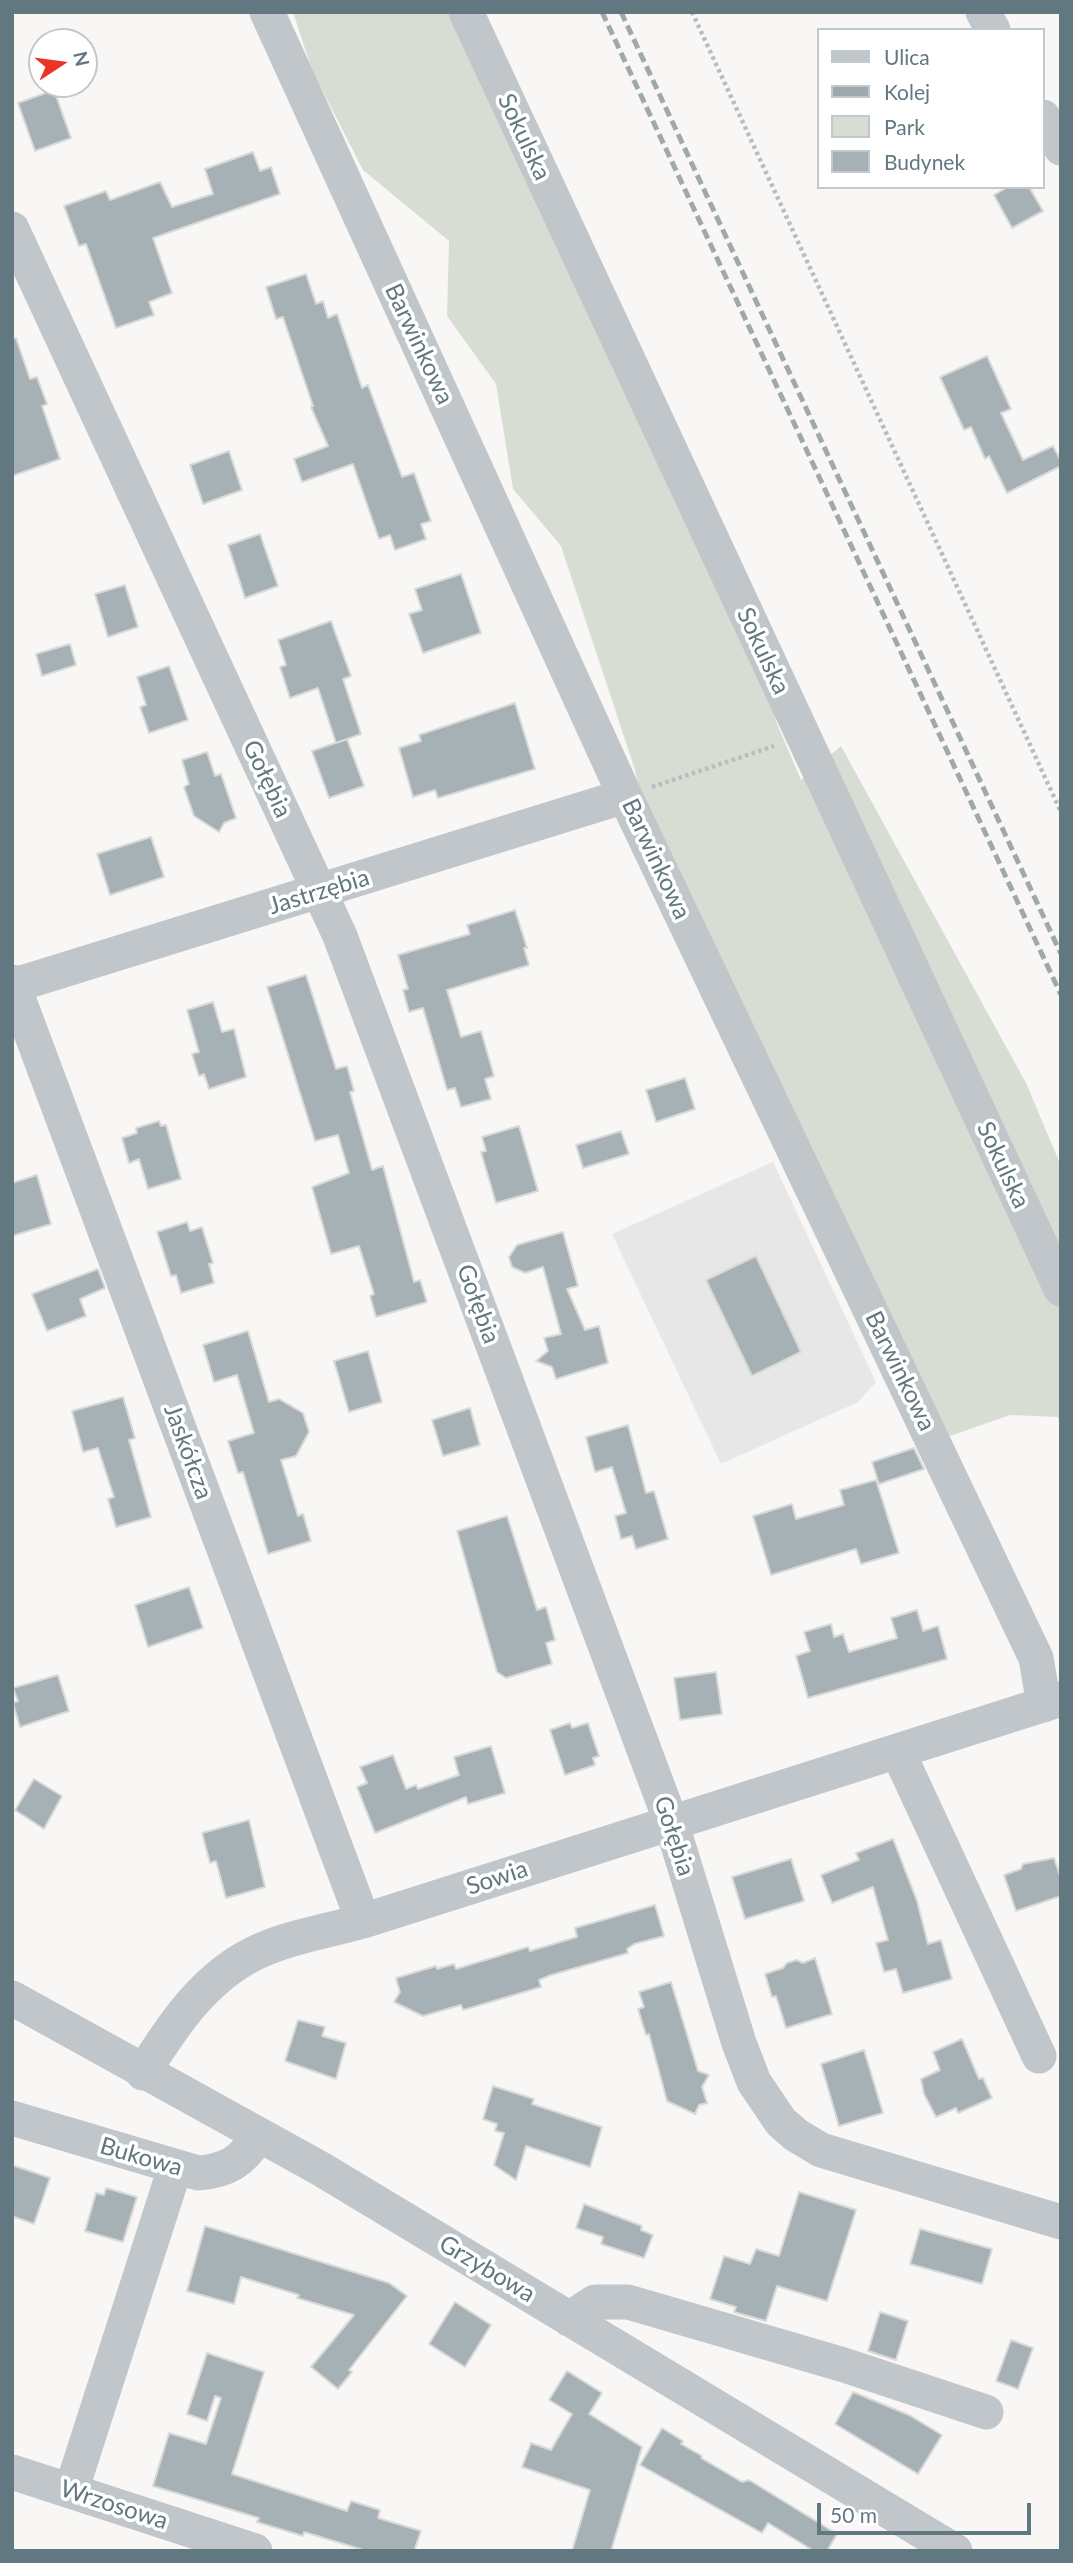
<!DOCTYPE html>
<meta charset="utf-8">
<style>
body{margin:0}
#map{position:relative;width:1073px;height:2563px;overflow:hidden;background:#f8f7f5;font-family:Lato,sans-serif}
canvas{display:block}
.frame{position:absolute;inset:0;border:14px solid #627881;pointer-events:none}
.legend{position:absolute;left:817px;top:28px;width:228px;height:161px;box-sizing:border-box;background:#fff;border:2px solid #c0c9cd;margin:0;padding:9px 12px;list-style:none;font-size:21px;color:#627881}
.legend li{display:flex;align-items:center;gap:14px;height:35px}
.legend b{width:35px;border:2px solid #c0c9cd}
.north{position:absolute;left:28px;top:28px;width:70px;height:70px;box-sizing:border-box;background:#fff;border:2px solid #c0c9cd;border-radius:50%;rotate:77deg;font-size:19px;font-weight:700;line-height:28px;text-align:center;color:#627881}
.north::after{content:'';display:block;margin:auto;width:24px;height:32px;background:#e93524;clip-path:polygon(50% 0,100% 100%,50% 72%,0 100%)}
.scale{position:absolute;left:817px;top:2503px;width:214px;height:32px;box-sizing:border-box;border:4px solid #627881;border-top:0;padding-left:9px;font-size:21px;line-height:24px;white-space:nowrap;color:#627881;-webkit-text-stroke:5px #fff;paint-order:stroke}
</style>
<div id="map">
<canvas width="1073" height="2563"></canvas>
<div class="frame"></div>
<ul class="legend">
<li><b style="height:9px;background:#c0c6c9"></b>Ulica</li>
<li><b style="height:9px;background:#9fa9ad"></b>Kolej</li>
<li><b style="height:19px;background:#d8ddd4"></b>Park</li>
<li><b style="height:19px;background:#a5b1b5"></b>Budynek</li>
</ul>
<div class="north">N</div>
<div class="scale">50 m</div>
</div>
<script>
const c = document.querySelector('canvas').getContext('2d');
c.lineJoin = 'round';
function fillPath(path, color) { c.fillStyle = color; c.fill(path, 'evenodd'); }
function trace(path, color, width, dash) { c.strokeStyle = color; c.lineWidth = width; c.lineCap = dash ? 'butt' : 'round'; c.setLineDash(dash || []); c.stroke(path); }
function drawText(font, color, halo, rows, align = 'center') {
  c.font = font + ' Lato,sans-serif'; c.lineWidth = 7; c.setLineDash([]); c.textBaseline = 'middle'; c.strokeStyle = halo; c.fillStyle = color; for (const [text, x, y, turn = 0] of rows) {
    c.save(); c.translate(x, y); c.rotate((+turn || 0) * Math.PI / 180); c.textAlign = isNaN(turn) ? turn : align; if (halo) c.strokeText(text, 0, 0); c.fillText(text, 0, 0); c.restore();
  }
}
fillPath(new Path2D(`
 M773 1162 876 1382 858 1402 721 1464 612 1234Z`), '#e6e7e6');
fillPath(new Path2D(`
 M293 12H458L762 665 777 724 801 780 841 746 1026 1083 1061 1166V1433L1058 1417 1010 1415 947 1437 641 800 635 770 561 546 513 489 496 384 447 316 449 241 363 170 312 70Z`), '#d8ddd4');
const building = new Path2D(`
 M54 90 71 138 35 151 18 103Z
 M253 152 260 171 271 167 280 194 153 238 172 293 149 302 154 315 116 328 86 244 79 246 64 206 106 191 110 200 160 182 172 207 213 194 205 169Z
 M1008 187H1029L1043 211 1012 228 994 195Z
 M306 274 316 304 323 301 328 318 337 314 362 388 368 385 402 477 414 473 431 521 421 524 426 539 395 550 390 535 379 539 353 464 302 482 294 459 328 446 311 407 313 406 283 317 276 319 266 287Z
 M16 338 30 379 37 377 47 404 42 406 60 459 12 476V339Z
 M987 356 1011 409 1001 413 1023 460 1053 446 1061 461V466L1007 493 989 456 985 459 971 427 964 430 940 377Z
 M229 451 242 490 203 504 190 465Z
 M260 534 278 586 245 598 228 545Z
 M461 574 481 633 423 653 409 614 422 610 415 589Z
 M125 585 138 627 108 637 95 594Z
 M331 621 351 676 343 679 361 734 336 743 318 688 290 698 280 667 286 665 278 640Z
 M70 644 76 665 42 676 36 654Z
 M169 666 188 720 149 733 140 707 146 705 137 677Z
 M515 703 535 769 438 798 435 790 413 797 399 748 421 741 419 735Z
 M347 739 364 786 329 798 312 751Z
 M207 752 215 776 221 774 236 818 224 823 219 832 194 816 184 787 189 784 182 760Z
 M151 837 164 877 110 895 97 854Z
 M515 910 527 948H524L529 965 447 990 461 1037 481 1031 494 1076 485 1079 491 1099 461 1107 455 1088 447 1090 423 1008 409 1012 403 990 408 989 398 955 470 934 467 925Z
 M306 975 336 1069 347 1066 354 1091 350 1092 372 1170 383 1166 414 1282 420 1280 427 1302 376 1317 370 1296 374 1294 359 1246 331 1254 312 1187 349 1173 338 1135 315 1141 267 987Z
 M213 1002 222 1032 234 1029 246 1077 209 1089 204 1074 199 1076 192 1054 199 1052 187 1010Z
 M685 1078 695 1109 656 1122 646 1090Z
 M159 1121 161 1126 166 1125 181 1179 148 1189 139 1159 129 1163 122 1138 137 1133 136 1128Z
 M519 1126 538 1191 496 1203 481 1152 486 1151 482 1137Z
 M621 1131 629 1154 583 1168 576 1145Z
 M37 1175 51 1224 12 1236V1183Z
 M187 1222 190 1231 202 1227 213 1263 209 1264 214 1283 181 1293 176 1275 171 1276 157 1232Z
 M563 1232 578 1286 567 1289 585 1330 599 1326 608 1363 556 1379 552 1367 536 1361 548 1351 544 1338 561 1334 543 1267 525 1273 512 1267 509 1257 517 1245Z
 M756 1256 801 1352 752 1376 706 1280Z
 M98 1269 105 1288 80 1299 86 1316 47 1331 32 1294Z
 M248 1331 269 1402 279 1399 303 1413 309 1432 296 1456 281 1460 298 1516 303 1514 311 1541 268 1554 243 1472 238 1473 228 1441 254 1433 237 1375 214 1382 203 1345Z
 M368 1351 382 1402 349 1412 334 1361Z
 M123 1397 135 1438 129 1440 151 1517 116 1527 108 1499 114 1497 98 1448 83 1452 72 1411Z
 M470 1408 480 1445 443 1456 432 1420Z
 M628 1425 646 1493 654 1491 668 1539 636 1549 632 1536 621 1539 615 1516 626 1513 612 1467 595 1472 586 1437Z
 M914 1448 924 1469 879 1484 872 1462Z
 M876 1480 899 1553 861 1564 856 1549 771 1575 753 1516 792 1504 796 1519 844 1505 840 1490Z
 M507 1516 537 1610 546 1607 555 1640 546 1643 552 1664 506 1678 497 1672 457 1531Z
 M189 1587 203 1628 148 1647 135 1605Z
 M917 1610 923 1631 938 1626 947 1659 808 1698 796 1656 810 1651 804 1632 831 1624 834 1637 843 1634 849 1652 897 1638 891 1618Z
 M716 1672 722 1714 680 1720 674 1678Z
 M58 1675 69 1711 20 1727 13 1703 18 1701 13 1688Z
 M570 1723 572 1728 588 1723 599 1756 593 1758 595 1765 565 1775 550 1730Z
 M491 1746 505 1793 468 1804 466 1797 375 1833 357 1787 367 1783 360 1767 393 1755 406 1789 416 1785 418 1789 459 1775 454 1757Z
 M34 1779 62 1796 44 1829 15 1810Z
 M249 1820 265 1887 226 1898 216 1861 210 1863 202 1833Z
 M893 1839 917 1901 928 1944 941 1940 952 1979 903 1993 896 1969 884 1972 876 1943 888 1940 873 1887 832 1903 821 1875 859 1860 856 1853Z
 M1054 1858 1061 1879V1896L1016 1911 1004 1875 1021 1869 1023 1864Z
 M791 1859 804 1901 745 1919 732 1877Z
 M655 1905 664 1936 634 1944 627 1949 628 1953 551 1975 539 1980 541 1987 463 2010 461 2005 423 2016 394 2002 400 1992 396 1978 436 1966 437 1969 454 1964 456 1969 528 1947 530 1951 577 1937 575 1928Z
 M815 1958 832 2014 786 2028 776 1996 772 1997 765 1974 783 1968 787 1963 797 1960 803 1963Z
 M671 1982 698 2071 709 2075 702 2087 707 2103 699 2105 695 2114 667 2101 649 2034 646 2035 638 2009 644 2007 639 1992Z
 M298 2020 325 2027 322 2036 346 2043 336 2079 285 2061Z
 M962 2039 979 2079 983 2078 992 2098 958 2113 956 2108 936 2117 924 2094 921 2079 940 2070 933 2052Z
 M864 2050 883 2113 839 2126 821 2064Z
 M493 2086 534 2099 532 2104 602 2127 590 2167 526 2146 516 2180 494 2165 504 2133 495 2131 497 2124 483 2119Z
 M12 2165 50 2178 34 2224 12 2216Z
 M106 2188 137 2197 123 2242 85 2231 96 2193 104 2195Z
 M799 2192 856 2210 827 2301 777 2286 766 2321 734 2312 736 2307 710 2299 724 2256 750 2264 756 2249 779 2256Z
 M584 2204 642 2226 641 2230 653 2235 644 2258 601 2244 603 2237 576 2228Z
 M205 2226 389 2283 407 2296 349 2370 352 2372 338 2389 311 2367 354 2315 297 2298 299 2295 241 2277 234 2304 187 2291Z
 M920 2229 992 2249 982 2284 910 2264Z
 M455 2302 491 2325 465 2367 429 2344Z
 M880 2312 908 2321 896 2360 868 2351Z
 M1011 2340 1033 2348 1018 2389 996 2381Z
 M207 2353 264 2372 232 2474 347 2511 351 2501 380 2510 378 2518 421 2531 414 2551H367L304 2532 303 2536 257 2522 259 2518 153 2486 169 2433 206 2444 221 2398 215 2396 207 2421 187 2414Z
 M567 2371 602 2393 589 2414 642 2447 611 2551H572L590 2490 522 2467 531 2443 551 2450 572 2414 549 2400Z
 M853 2392 909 2415 942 2435 918 2474 835 2424Z
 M662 2428 683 2441 681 2444 702 2456 701 2458 742 2482 749 2480 837 2534 827 2551H814L768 2523 762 2533 640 2465Z`);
fillPath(building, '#a5b1b5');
trace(building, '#d9d9d7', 2);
trace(new Path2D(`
 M692 12 1061 812
 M652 787 774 746`), '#b8bdbf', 4.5, [3.5, 3.5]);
trace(new Path2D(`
 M267 12 625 796 1036 1658 1044 1705
 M466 12 1061 1289
 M983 12 993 30
 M1043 117 1061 148
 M12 229 340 936 671 1822 739 2043 754 2082 781 2122 796 2135 821 2150 1061 2222
 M12 982 363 1921
 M12 986 625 796
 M898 1752 1039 2056
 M12 1998 321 2169 955 2551
 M143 2073C172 2026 204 1978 255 1953 288 1937 328 1931 363 1921L1061 1699
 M12 2118 198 2173C227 2171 243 2161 258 2136
 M569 2319 595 2302H628L844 2365 986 2412
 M12 2472 255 2551
 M71 2491 175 2168`), '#c0c6c9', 35);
trace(new Path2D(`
 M602 12 1061 995
 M621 12 1061 954`), '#9fa9ad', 5, [10, 5]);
drawText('24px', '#627881', '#fff', [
 ["Sokulska",524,137,65],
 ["Barwinkowa",419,344,65],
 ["Sokulska",763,651,65],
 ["Gołębia",267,779,65],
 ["Barwinkowa",656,859,65],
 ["Jastrzębia",319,892,-17],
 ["Sokulska",1003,1165,65],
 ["Gołębia",478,1304,70],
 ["Barwinkowa",900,1371,64],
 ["Jaskółcza",188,1452,70],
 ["Gołębia",674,1836,72],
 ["Sowia",497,1878,-18],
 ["Bukowa",141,2157,16],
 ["Grzybowa",487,2269,31],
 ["Wrzosowa",114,2505,18]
]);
</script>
